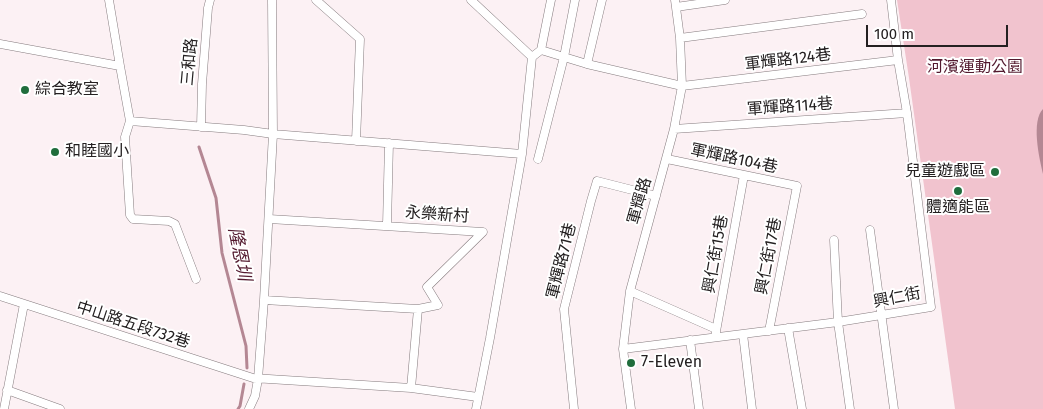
<!DOCTYPE html>
<meta charset="utf-8">
<style>
body{margin:0}
#map{position:relative;width:1043px;height:409px;overflow:hidden;background:#fcf1f4;font-family:"Fira Sans",sans-serif}
canvas{display:block}
.scale{position:absolute;left:866px;top:25px;width:142px;height:22px;box-sizing:border-box;border:2px solid #242021;border-top:0;padding-left:6px;font-size:15px;line-height:18px;white-space:nowrap;color:#242021;-webkit-text-stroke:4px #fff;paint-order:stroke}
</style>
<div id="map">
<canvas width="1043" height="409"></canvas>
<div class="scale">100 m</div>
</div>
<script>
const c = document.querySelector('canvas').getContext('2d');
c.lineJoin = 'round';
function fillPath(path, color) { c.fillStyle = color; c.fill(path, 'evenodd'); }
function trace(path, color, width, dash) { c.strokeStyle = color; c.lineWidth = width; c.lineCap = dash ? 'butt' : 'round'; c.setLineDash(dash || []); c.stroke(path); }
function drawText(font, color, halo, rows, align = 'center') {
  c.font = font + ' "Fira Sans","Noto Sans TC",sans-serif'; c.lineWidth = 4; c.setLineDash([]); c.textBaseline = 'middle'; c.strokeStyle = halo; c.fillStyle = color; for (const [text, x, y, turn = 0] of rows) {
    c.save(); c.translate(x, y); c.rotate((+turn || 0) * Math.PI / 180); c.textAlign = isNaN(turn) ? turn : align; if (halo) c.strokeText(text, 0, 0); c.fillText(text, 0, 0); c.restore();
  }
}
fillPath(new Path2D(`
 M897 0H1043V409H955L909 78Z`), '#f1c3ce');
fillPath(new Path2D(`
 M1043 109V174C1039 158 1031 121 1043 109Z`), '#b48793');
trace(new Path2D(`
 M199 147 216 198 222 253 246 346 247 368
 M238 409 240 406 244 384`), '#b48793', 3);
const minor = new Path2D(`
 M109 0 120 66
 M316 0 360 39 356 141
 M471 0 532 57
 M676 7 725 0
 M680 38 862 14
 M0 44 120 66 130 121 125 137 130 215 133 219 169 221 175 224 196 279
 M541 50 587 64 682 86 898 60
 M587 64 602 0
 M130 121 244 130 273 134 522 154
 M201 127 202 84 208 8 210 0
 M674 129 907 113
 M538 159 564 57 575 0
 M667 159 797 186 769 331
 M269 219 483 232 427 287 438 305 418 309 411 388
 M387 225 389 143
 M870 230 894 409
 M834 240 838 322 850 409
 M630 291 716 329
 M0 296 253 378 411 388 478 397
 M264 300 418 309
 M788 328 802 409
 M743 334 752 409
 M715 337 744 175
 M690 340 699 409
 M623 349 838 322 931 307 907 113 898 60 891 0
 M7 390 60 409
 M4 409 24 304
 M249 409 255 396 258 379 264 300 273 134 272 0
 M476 409 490 338 522 154 532 57 541 50 551 0
 M574 409 564 309 591 201 597 181 656 196
 M631 409 623 349 630 291 674 129 682 86 680 38 675 0`);
trace(minor, '#857b7e', 9);
trace(minor, '#fff', 8);
for (const [x, y, r, color] of [
 [25,90,5,"#206d3c"],
 [55,152,5,"#206d3c"],
 [995,172,5,"#206d3c"],
 [958,191,5,"#206d3c"],
 [631,363,5,"#206d3c"]
]) { const dot = new Path2D(); dot.arc(x, y, r, 0, 2 * Math.PI); c.fillStyle = color; c.fill(dot); trace(dot, '#fff', 2); }
drawText('16px', '#242021', '#fff', [
 ["軍輝路124巷",788,60,-7],
 ["三和路",190,62,-85],
 ["軍輝路114巷",790,107,-4],
 ["軍輝路104巷",734,159,12],
 ["軍輝路",640,201,-74],
 ["永樂新村",437,215,4],
 ["興仁街15巷",716,254,-80],
 ["興仁街17巷",769,256,-79],
 ["軍輝路71巷",562,261,-76],
 ["興仁街",897,298,-11],
 ["中山路五段732巷",133,325,18]
]);
drawText('16px', '#52192e', '#fff', [
 ["河濱運動公園",975,68]
]);
drawText('16px', '#242021', '#fff', [
 ["綜合教室",35,90],
 ["和睦國小",65,152],
 ["兒童遊戲區",985,172,"right"],
 ["體適能區",958,208,"center"],
 ["7-Eleven",641,363]
], 'left');
drawText('italic 18px', '#541b30', '#fff', [
 ["隆恩圳",239,254,79]
]);
</script>
